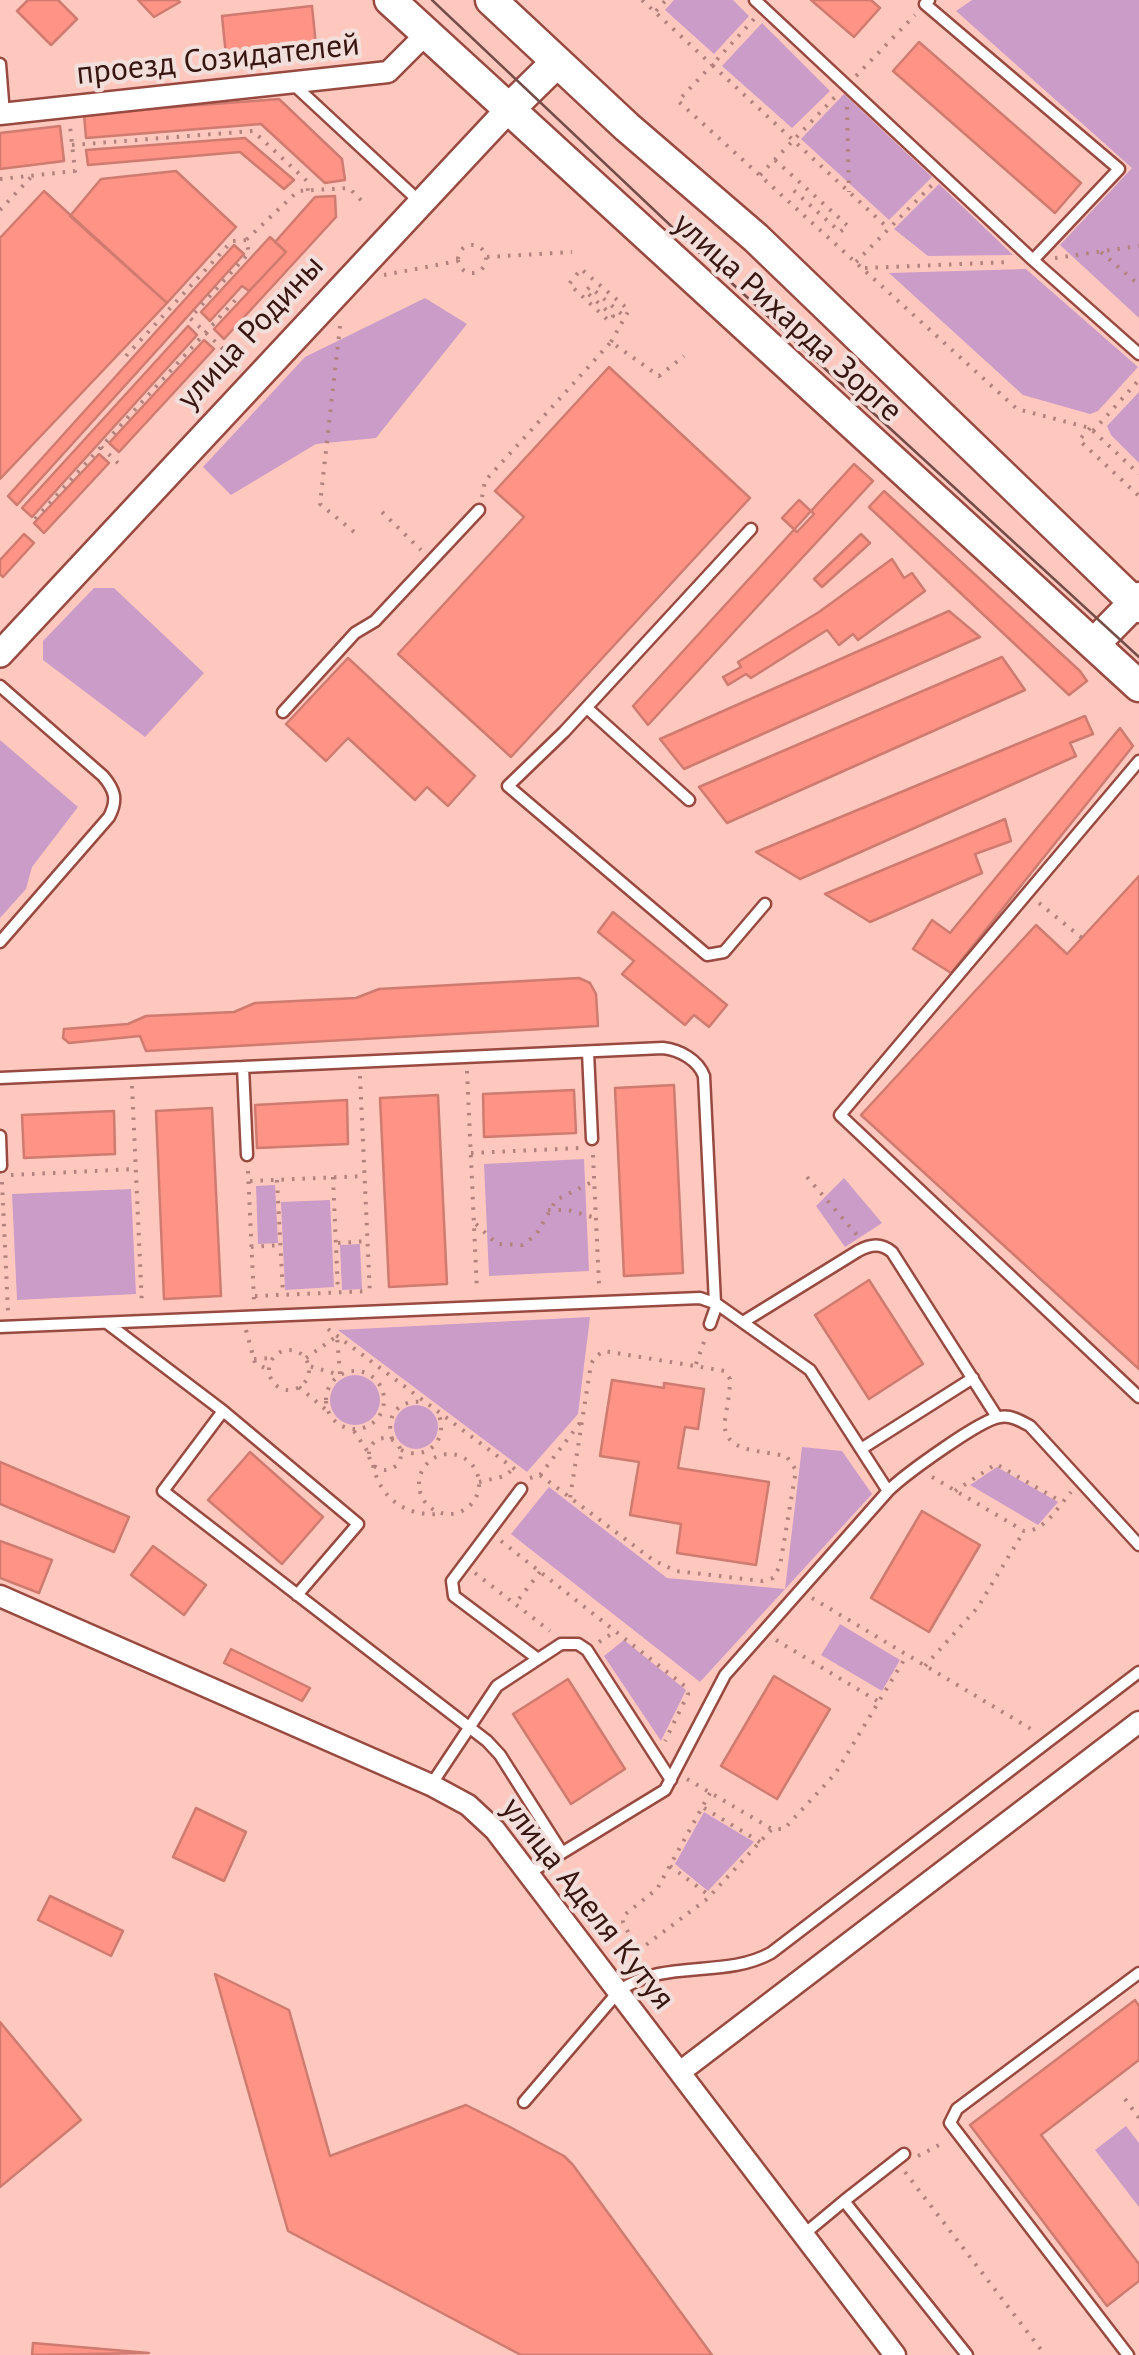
<!DOCTYPE html>
<meta charset="utf-8">
<style>
body{margin:0}
canvas{display:block;background:#fec8bf}
</style>
<canvas width="1139" height="2355"></canvas>
<script>
const c = document.querySelector('canvas').getContext('2d');
c.lineJoin = 'round';
function fillPath(path, color) { c.fillStyle = color; c.fill(path, 'evenodd'); }
function trace(path, color, width, dash) { c.strokeStyle = color; c.lineWidth = width; c.lineCap = dash ? 'butt' : 'round'; c.setLineDash(dash || []); c.stroke(path); }
function drawText(font, color, halo, rows, align = 'center') {
  c.font = font + ' "PT Sans",sans-serif'; c.lineWidth = 8; c.setLineDash([]); c.textBaseline = 'middle'; c.strokeStyle = halo; c.fillStyle = color; for (const [text, x, y, turn = 0] of rows) {
    c.save(); c.translate(x, y); c.rotate((+turn || 0) * Math.PI / 180); c.textAlign = isNaN(turn) ? turn : align; if (halo) c.strokeText(text, 0, 0); c.fillText(text, 0, 0); c.restore();
  }
}
fillPath(new Path2D(`
 M674 0H733L749 16 714 54 665 10Z
 M972 0H1139V318L1060 245 1132 168 956 11Z
 M762 23 830 91 792 128 722 66Z
 M844 94 932 177 889 220 801 139Z
 M939 184 1013 255 928 256 894 229Z
 M1026 269 1138 367 1098 411 1090 414 1023 395 889 273Z
 M425 298 467 324 376 438 316 444 231 495 203 467 305 357Z
 M1139 392V463L1111 435 1107 426Z
 M94 588H114L204 673 145 737 43 660V641Z
 M0 740 78 807 32 867 26 889 0 918Z
 M584 1159 589 1271 489 1276 484 1164Z
 M844 1178 882 1223 845 1247 816 1206Z
 M275 1185 278 1243 258 1244 256 1186Z
 M131 1189 136 1294 17 1300 12 1194Z
 M330 1200 334 1287 285 1290 281 1202Z
 M360 1244 362 1289 342 1290 340 1245Z
 M590 1317 578 1414 527 1472 338 1330Z
 M330 1400a25 25 0 1 1 50 0a25 25 0 1 1-50 0Z
 M394 1427a22 22 0 1 1 44 0a22 22 0 1 1-44 0Z
 M802 1447 842 1451 872 1494 700 1682 511 1534 549 1487 667 1578 785 1589Z
 M997 1467 1058 1502 1038 1525 970 1485Z
 M840 1624 900 1660 882 1691 821 1655Z
 M624 1640 686 1690 661 1741 604 1656Z
 M704 1812 754 1842 708 1891 675 1864Z
 M1126 2126 1139 2143V2207L1095 2150Z`), '#cb9cc8');
const building = new Path2D(`
 M28 0H58L77 19 51 45 17 11Z
 M138 0H177L180 2 154 17Z
 M811 0H871L880 8 854 37Z
 M312 6 317 56 227 65 222 16Z
 M919 42 1081 183 1055 213 893 71Z
 M279 99 342 159 345 180 325 183 261 124 86 138 84 114Z
 M60 126 64 161 0 169V133Z
 M245 138 294 180 284 189 240 152 88 165 86 150Z
 M176 171 236 227 167 303 70 216 101 179Z
 M44 191 167 303 0 479V238Z
 M335 196 336 217 224 339 214 329 286 252 275 242 315 197Z
 M270 237 286 252 249 291 242 286 210 321 201 312Z
 M234 245 244 254 17 505 8 496Z
 M188 326 197 335 32 517 22 508Z
 M204 340 214 349 119 452 109 443Z
 M609 367 750 498 511 757 398 654 524 517 495 491Z
 M99 454 109 463 44 533 34 523Z
 M854 464 873 481 648 725 633 706Z
 M884 491 1080 671 1087 681 1069 695 869 507Z
 M799 500 814 514 797 532 782 518Z
 M24 534 34 543 3 577 0 574V560Z
 M861 534 870 543 822 587 814 579Z
 M892 559 904 578 912 573 925 591 858 640 853 634 839 645 827 630 751 678 746 674 728 685 723 677 741 667 738 662 819 612Z
 M949 611 980 637 684 769 660 739Z
 M1002 657 1025 690 727 823 699 787Z
 M348 658 475 776 448 806 427 787 415 800 348 738 326 761 286 724Z
 M1085 716 1093 734 1070 743 1076 756 800 879 756 852Z
 M1120 728 1133 746 951 973 913 949 932 920 950 933Z
 M1005 819 1011 841 975 854 982 873 870 922 825 894Z
 M1139 876V1369L861 1115 1036 925 1067 954Z
 M613 912 727 1005 709 1027 694 1015 685 1025 622 974 634 961 598 932Z
 M579 978 590 983 596 994 598 1026 146 1051 140 1036 69 1043 63 1038 64 1029 128 1024 146 1016 234 1012 255 1003 356 998 379 989Z
 M674 1085 683 1273 624 1276 615 1088Z
 M574 1090 576 1133 484 1137 483 1094Z
 M438 1095 447 1284 389 1287 380 1098Z
 M347 1100 348 1144 257 1148 255 1105Z
 M212 1108 221 1296 164 1299 156 1111Z
 M114 1111 115 1154 24 1158 22 1115Z
 M869 1280 923 1364 869 1399 815 1315Z
 M612 1380 664 1388V1383L704 1389 698 1429 685 1427 678 1468 769 1482 756 1565 677 1553 681 1524 630 1515 639 1462 600 1456Z
 M250 1452 323 1517 282 1564 208 1500Z
 M0 1462 129 1517 114 1552 0 1504Z
 M922 1511 980 1545 929 1632 871 1598Z
 M0 1541 52 1560 39 1593 0 1578Z
 M153 1546 206 1585 184 1615 131 1575Z
 M231 1649 310 1688 302 1701 224 1663Z
 M774 1676 830 1709 777 1799 721 1766Z
 M568 1679 625 1769 571 1804 513 1714Z
 M196 1808 246 1832 224 1881 173 1857Z
 M50 1896 123 1931 111 1956 38 1920Z
 M215 1974 289 2010 330 2156 466 2105 510 2127 564 2156 573 2165 712 2355H521L288 2231Z
 M1135 2000 1139 2006V2060L1041 2135 1139 2264V2281L1107 2306 970 2125Z
 M0 2022 81 2120 0 2187Z
 M33 2343 149 2353 32 2355Z`);
fillPath(building, '#ff9385');
trace(building, '#cf7b70', 2.5);
const service = new Path2D(`
 M755 0 1033 260 1139 354
 M929 0 925 4 1119 169 1033 260
 M0 64 4 114
 M293 84 420 202
 M751 529 564 732 508 786 707 955 724 952 765 904
 M0 686 103 776C115 790 118 800 109 817L0 942
 M587 708 689 800
 M283 712 355 633 375 621 479 510
 M1139 761 840 1115 1139 1397
 M588 1052 592 1139
 M243 1067 247 1155
 M0 1078 663 1048C680 1050 698 1060 704 1076L715 1303
 M0 1136 1 1166
 M743 1322 858 1251C871 1244 881 1243 892 1252L997 1417
 M107 1323 223 1411 358 1524 297 1595
 M710 1324 717 1304
 M0 1327 700 1298 717 1304 810 1370 888 1491
 M223 1411 163 1491 487 1741 500 1755 561 1851
 M861 1449 973 1378
 M521 1489 452 1581 454 1596 538 1659
 M431 1785 497 1686 561 1644H578L587 1650 671 1780
 M529 1873 665 1790 725 1675 888 1491C904 1475 981 1419 1000 1417 1011 1415 1021 1421 1030 1426L1139 1545
 M524 2102 619 1991C664 1958 724 1979 771 1953L1139 1672
 M904 2154 844 2201 967 2355
 M803 2235 844 2201
 M1128 2355 950 2123 957 2109 1139 1973`);
const minor = new Path2D(`
 M0 114 388 72 426 34
 M0 1596 431 1785 468 1805 495 1830 895 2355
 M680 2072 1139 1722`);
const tertiary = new Path2D(`
 M0 654 508 110`);
const secondary = new Path2D(`
 M390 0 1139 686
 M491 0 627 127 756 238 1139 607
 M508 110 557 62
 M1094 644 1139 598`);
trace(service, '#984a41', 15);
trace(minor, '#984a41', 25);
trace(tertiary, '#984a41', 30);
trace(secondary, '#984a41', 35);
trace(new Path2D(`
 M642 0 712 65 678 101 1017 409 1090 428 1139 474
 M656 11 666 0
 M754 19 712 65 889 229
 M856 76 915 15
 M847 107 849 192
 M72 145 253 131 307 181 308 191
 M775 160 848 226 840 232 791 188
 M760 175 835 97
 M0 179 75 171 70 126
 M0 210 32 176
 M458 259a14 14 0 1 1 28 0a14 14 0 1 1-28 0Z
 M1101 252 1139 285
 M487 257 572 252
 M1055 258 1139 246
 M856 262 933 184
 M865 268 1010 262
 M384 275 458 261
 M340 326 320 504 359 536
 M611 342 629 310 581 269 569 284 609 321 613 316 585 291 590 287 625 317
 M223 349 190 318 249 253 246 240 298 191 349 188 362 201
 M126 356 232 241 246 240
 M1090 428 1079 440 1139 496
 M1093 431 1139 380
 M101 447 118 463
 M482 497 485 481 611 342 659 376 684 356
 M382 512 421 550
 M35 519 239 296
 M1039 903 1082 938
 M467 1071 477 1291
 M360 1076 370 1296
 M132 1086 142 1306
 M471 1153 581 1148
 M593 1155 599 1285
 M248 1171 254 1301
 M11 1175 136 1169
 M333 1177 338 1292
 M807 1177 857 1235
 M277 1180 283 1295
 M250 1181 365 1176
 M2 1182 8 1312
 M548 1210H568L596 1218
 M476 1224 497 1244 522 1245 536 1235 556 1200 594 1181
 M338 1243 368 1241
 M251 1247 280 1245
 M255 1296 370 1291
 M328 1329 520 1473
 M246 1330 255 1363 269 1370
 M269 1370a20 20 0 1 1 40 0a20 20 0 1 1-40 0Z
 M306 1358 337 1336 340 1375 309 1366
 M254 1359 274 1358
 M696 1364 706 1336
 M326 1400a29 29 0 1 1 58 0a29 29 0 1 1-58 0Z
 M299 1387 325 1409
 M354 1431 368 1452
 M369 1454a16 16 0 1 1 32 0a16 16 0 1 1-32 0Z
 M392 1439C385 1415 399 1399 423 1402
 M401 1450C426 1461 448 1442 439 1415
 M419 1484a30 30 0 1 1 60 0a30 30 0 1 1-60 0Z
 M373 1465C380 1498 405 1516 438 1514
 M540 1475 580 1423
 M932 1477 1024 1531C1044 1532 1058 1507 1071 1492
 M530 1478 540 1475 653 1560 676 1571 762 1581 773 1578 780 1566 796 1470 787 1457C764 1449 721 1455 725 1420 727 1406 730 1393 730 1379L725 1371 604 1351 595 1357 591 1364 570 1498
 M479 1482 505 1476 513 1469
 M955 1491 996 1464 1062 1502
 M501 1541 686 1687 688 1694 665 1741
 M540 1572 515 1604 550 1631
 M475 1573 515 1604
 M812 1598 1036 1732
 M776 1640 879 1702
 M599 1642 616 1631
 M925 1666 978 1607 1024 1531
 M687 1779 772 1829H784L835 1774 907 1655
 M710 1793 657 1889 623 1916V1922L636 1948H642L707 1899 772 1829
 M704 1808 760 1842
 M670 1866 710 1896
 M1125 2099 1139 2118
 M918 2156 945 2142
 M905 2172 1045 2355`), '#b1837c', 4, [2.5, 8]);
trace(service, '#fff', 10);
trace(minor, '#fff', 20);
trace(tertiary, '#fff', 25);
trace(secondary, '#fff', 30);
trace(new Path2D(`
 M432 0 724 276 1139 657`), '#754d48', 2.5);
drawText('32px', '#371612', '#f2dfdc', [
 ["проезд Созидателей",218,60,-6],
 ["улица Рихарда Зорге",787,318,42],
 ["улица Родины",251,333,-47],
 ["улица Аделя Кутуя",587,1904,52]
]);
</script>
